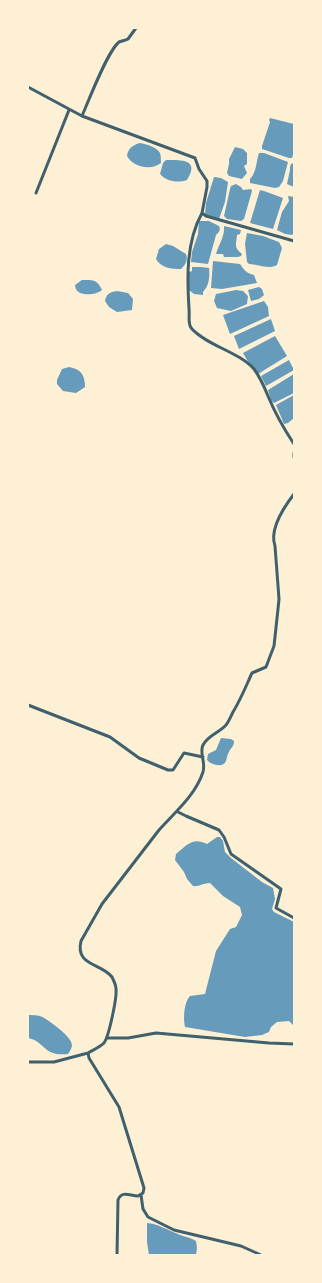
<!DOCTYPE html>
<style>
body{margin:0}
#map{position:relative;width:322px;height:1283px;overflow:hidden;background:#fdf0d5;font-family:Poppins,sans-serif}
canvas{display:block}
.frame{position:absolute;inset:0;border:29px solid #fdf0d5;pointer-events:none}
</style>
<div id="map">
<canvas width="322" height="1283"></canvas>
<div class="frame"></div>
</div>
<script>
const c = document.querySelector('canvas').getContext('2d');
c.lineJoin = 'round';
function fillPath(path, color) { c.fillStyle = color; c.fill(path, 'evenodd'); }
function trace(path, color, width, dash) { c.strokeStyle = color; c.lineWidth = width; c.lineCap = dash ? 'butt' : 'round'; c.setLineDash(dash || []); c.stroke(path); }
fillPath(new Path2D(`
 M270 118 294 124V151L292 158H289L262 149V146L270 122 269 120Z
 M140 143C146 144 157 147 160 153 161 156 161 161 161 163 151 171 133 167 127 156 128 148 133 145 140 143Z
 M235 147 243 149 247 153V164L244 166 247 173 242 179 229 176 227 173 229 164V159Z
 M259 153H264L288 162 283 181 279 187 275 188 250 183V179C257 172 256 161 259 153Z
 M166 160C182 160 200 159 187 180 178 183 167 182 160 174L163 163Z
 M294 163V187L287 184 290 170V167L291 164Z
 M214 177 221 178 228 182 225 202 219 219H215L205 214 206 203Z
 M236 184 241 187 243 190 251 189 252 191 244 219 241 221 227 219 224 216 230 189 231 186Z
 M260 190 264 191 283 198 273 229 250 223Z
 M288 196 294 197V233L292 235 285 234 277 230 282 212 289 201Z
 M199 221H209L219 226C221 230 219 232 216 235L208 264 191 262 192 252 198 234Z
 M224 226 241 230 240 234 237 235C236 246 234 247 242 254L241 256 238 257H224L223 254H216C219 244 225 236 224 226Z
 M247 233 263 236 279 242 282 248 277 265C268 270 258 264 249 264L247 262 245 244Z
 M166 244 173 246 186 254C188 260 186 264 181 269 171 269 161 268 156 259L159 249Z
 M213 261 240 264C244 270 246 273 254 275L257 283 222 289 211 288Z
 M192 267H201L209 268C210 277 209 286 203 292V295L194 294 189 290V272L192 271Z
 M82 280C93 280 97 279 102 290 95 296 75 297 75 285Z
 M259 287 262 289 264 295 259 299 251 301 248 290Z
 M236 290 243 291 248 296 247 304 231 311 217 308 214 301 216 294Z
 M117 291 128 293 133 299 132 310 117 312 109 307 105 301C106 294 110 292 117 291Z
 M264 301 268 307 269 316 230 334 223 315Z
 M271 319 275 331 239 349 234 336Z
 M275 336 287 356 258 374 247 360 243 353Z
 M289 360 294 370 266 386 261 376Z
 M69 367C81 369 85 375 85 387L76 393 63 391 57 384V380L62 369Z
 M294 374V393L274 403 271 400 268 390Z
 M294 395V418L288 423 284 424 276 405Z
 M221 738 231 739 234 741C234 747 231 747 229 752 227 755 227 758 226 761 223 768 214 765 209 762L207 760 208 754 216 750Z
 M217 837H220L223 841 225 852 231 858 262 882 273 888 275 899 272 909 274 912 294 922V1026L289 1021 277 1022 271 1027 269 1032 262 1035 245 1037 185 1027C183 1018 184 1002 190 996L205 994 216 951 230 929 236 927 242 915 240 907 223 896 210 883C204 883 198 887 193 886L187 879 184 872 175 860 176 854C187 845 193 837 207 844Z
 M28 1015C32 1015 36 1015 40 1016 48 1019 72 1037 72 1045 72 1048 70 1051 68 1054 43 1057 45 1041 28 1038Z
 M147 1223C158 1224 168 1230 178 1234 184 1237 190 1237 196 1241L197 1248 196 1255H149L147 1242Z`), '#669bbc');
trace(new Path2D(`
 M28 87 82 116 195 158 199 169 207 181V187L202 213 206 216 294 241
 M82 116C89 100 107 52 119 42 122 41 126 40 128 39L136 28
 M36 193 69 110
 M202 213C186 242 187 277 189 309 190 316 187 324 192 329 208 346 239 352 254 369 260 377 264 386 268 396 275 413 284 429 294 444
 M294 453V457
 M28 705 110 737 139 758 168 770H173L184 753 203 757
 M178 812 186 816 219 830 224 837 231 854 281 889 276 908 294 918
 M107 1038H128L156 1033 269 1043 294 1044
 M28 1062H54L88 1053
 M141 1195 143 1209 148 1217 174 1230 241 1246 261 1255
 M117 1255 118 1200C122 1190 130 1196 138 1196L143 1193 144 1188 119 1107 89 1058 88 1053C93 1050 100 1047 104 1043 109 1036 117 998 116 989 116 985 114 981 112 977 101 963 75 966 81 941L102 904 159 830C175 812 195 796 203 772 206 762 199 753 203 745 208 735 219 733 226 725 229 721 231 716 233 712 241 699 246 686 252 673L266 667 274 646 278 609 279 599 275 546C269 529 284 507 294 494`), '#3f606c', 3);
</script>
